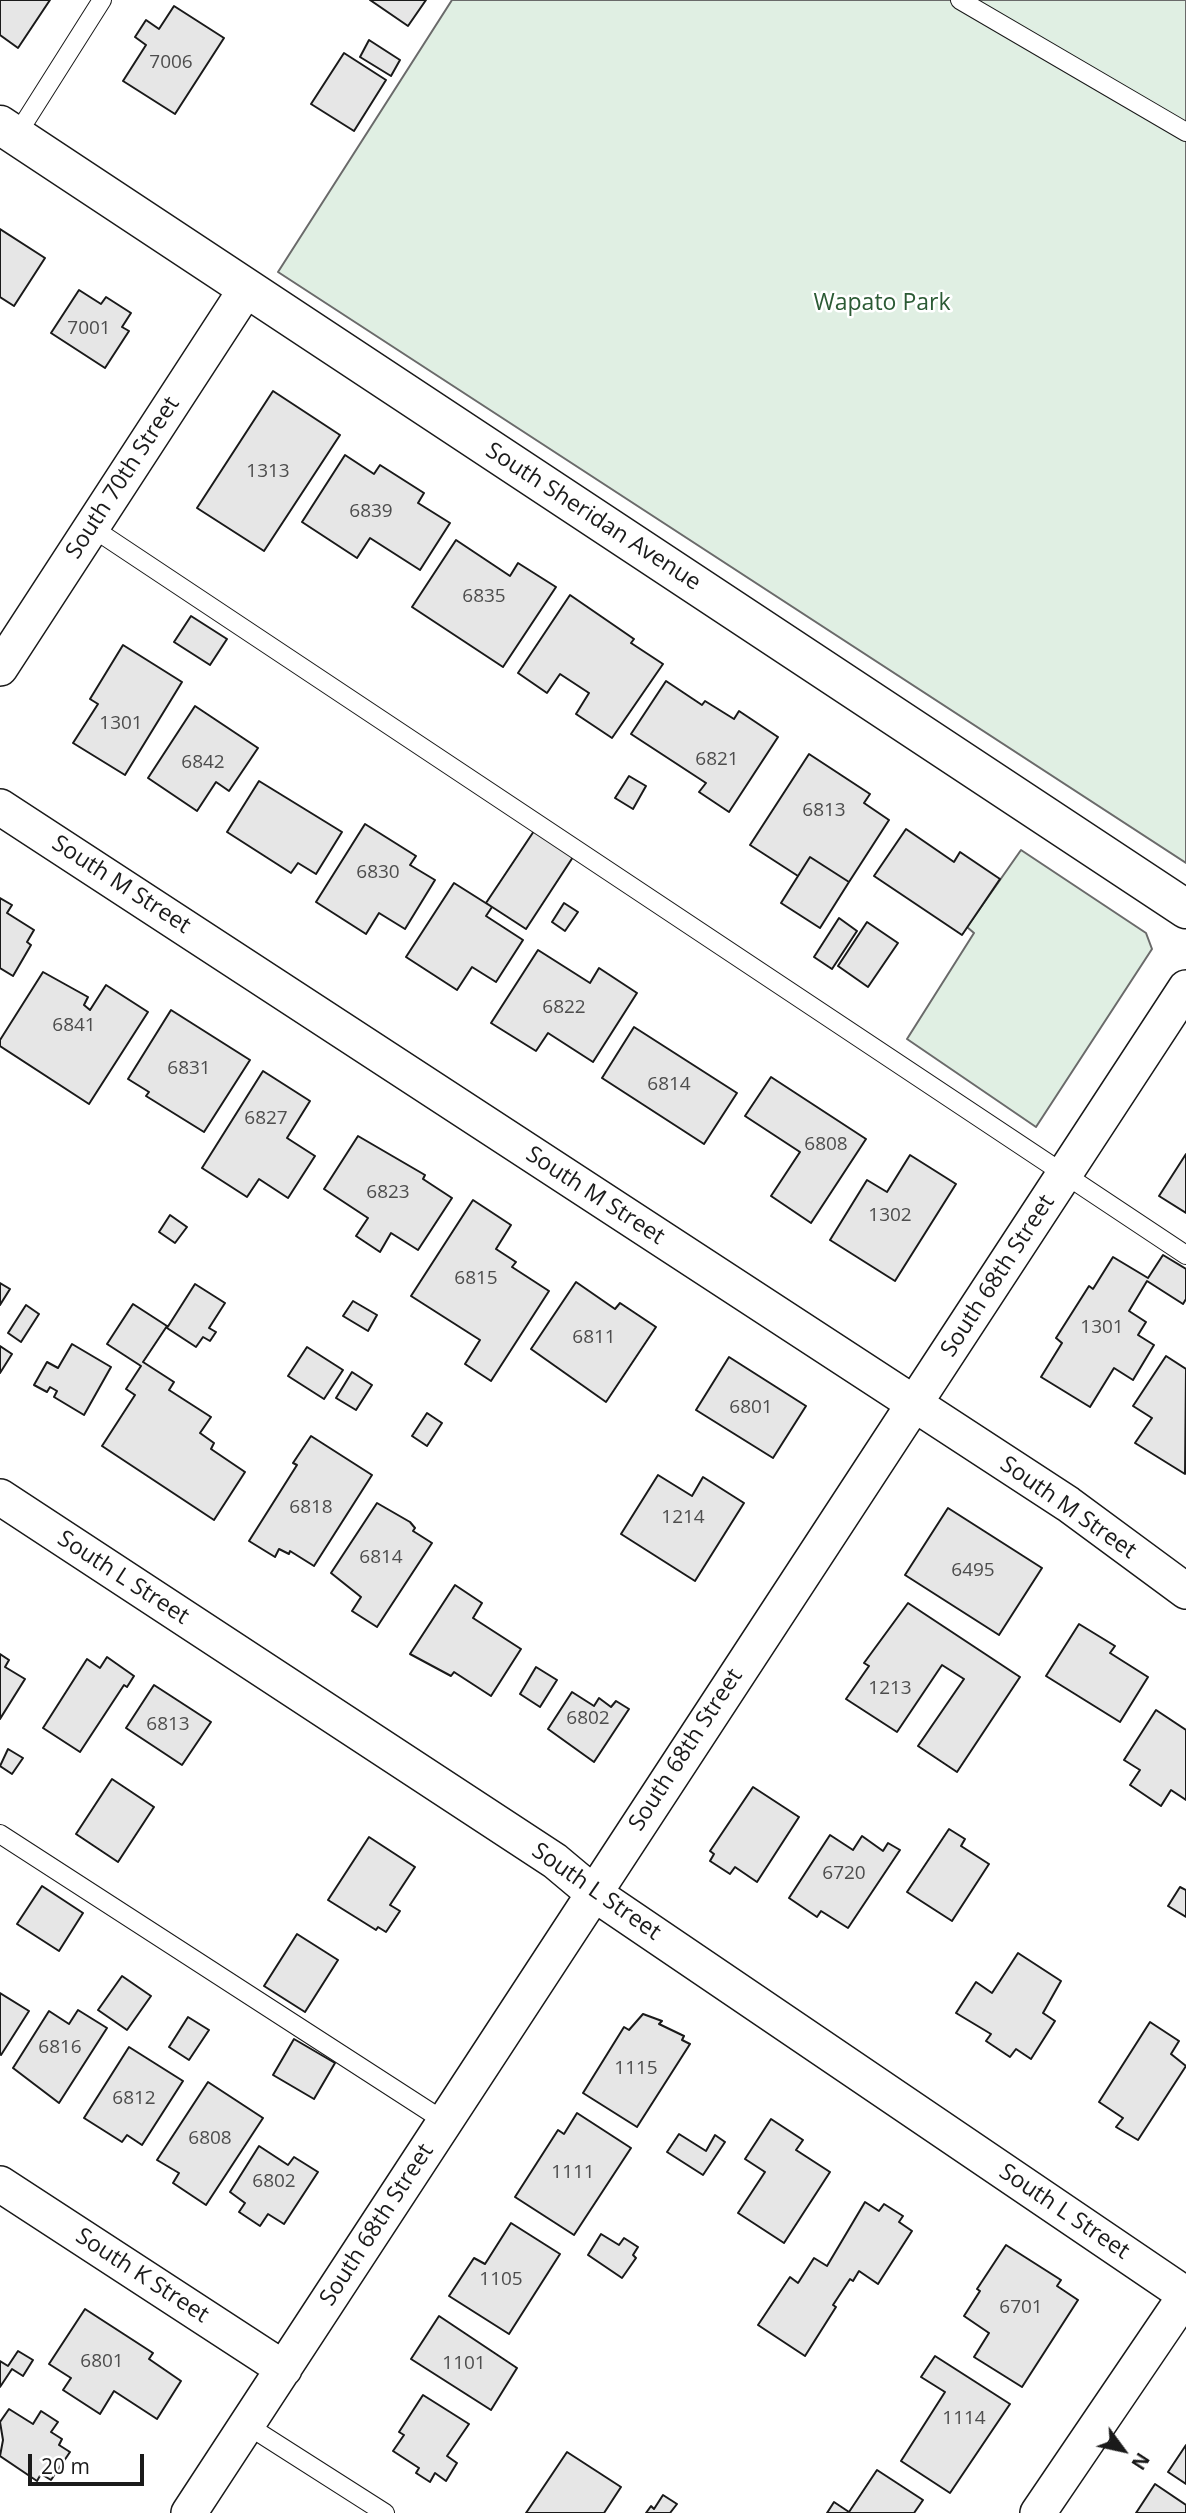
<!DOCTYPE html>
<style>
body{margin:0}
#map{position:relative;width:1186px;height:2513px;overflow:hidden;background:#fff;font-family:"Open Sans",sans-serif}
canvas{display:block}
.north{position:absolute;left:1088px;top:2415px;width:70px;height:70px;-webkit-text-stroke:5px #fff;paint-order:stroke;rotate:123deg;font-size:19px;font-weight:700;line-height:28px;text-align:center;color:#1a1a1a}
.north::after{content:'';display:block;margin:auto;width:24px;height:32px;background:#1a1a1a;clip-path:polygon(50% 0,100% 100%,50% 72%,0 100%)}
.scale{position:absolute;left:28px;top:2454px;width:116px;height:32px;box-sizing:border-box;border:4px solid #1a1a1a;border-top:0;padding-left:9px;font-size:21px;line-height:24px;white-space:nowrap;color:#1a1a1a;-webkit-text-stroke:5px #fff;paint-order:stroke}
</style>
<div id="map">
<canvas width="1186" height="2513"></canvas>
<div class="north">N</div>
<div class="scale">20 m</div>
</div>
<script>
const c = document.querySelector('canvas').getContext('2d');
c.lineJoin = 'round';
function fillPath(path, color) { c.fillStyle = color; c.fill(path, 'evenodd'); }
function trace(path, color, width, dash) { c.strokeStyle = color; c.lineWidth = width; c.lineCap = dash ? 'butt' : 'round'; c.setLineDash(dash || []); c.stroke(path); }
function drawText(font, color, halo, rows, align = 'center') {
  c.font = font + ' "Open Sans",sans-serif'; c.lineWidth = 5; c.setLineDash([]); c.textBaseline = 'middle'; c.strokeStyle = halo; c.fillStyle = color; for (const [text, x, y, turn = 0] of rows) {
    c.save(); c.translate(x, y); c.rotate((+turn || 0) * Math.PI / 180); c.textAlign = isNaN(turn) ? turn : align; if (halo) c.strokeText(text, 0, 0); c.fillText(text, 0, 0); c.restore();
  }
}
const green = new Path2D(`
 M452 0H1186V863L278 272Z
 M1021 850 1146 933 1152 949 1036 1127 907 1039 974 933 967 927Z`);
fillPath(green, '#e0efe3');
trace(green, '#6a6a6a', 2);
const building = new Path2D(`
 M0 0H50L18 48 0 35Z
 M370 0H426L408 26Z
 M174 6 224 38 175 114 123 81 146 45 135 37 146 20 159 29Z
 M369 40 400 60 391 76 360 57Z
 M344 53 386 80 354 131 311 104Z
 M0 229 45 258 14 306 0 297Z
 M79 290 101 304 106 297 131 313 122 327 129 331 105 368 51 333Z
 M273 391 340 435 264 551 197 508Z
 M345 455 374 474 380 465 424 493 418 503 450 523 420 570 370 538 357 558 302 522Z
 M456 540 510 576 518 563 556 587 503 667 412 607Z
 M570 595 634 639 631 643 663 664 612 738 576 714 589 693 560 674 547 693 518 673Z
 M191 616 227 639 210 665 174 642Z
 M123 645 182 682 125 775 73 743 98 704 90 699Z
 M666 681 702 705 705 701 734 719 739 711 778 737 729 812 699 792 706 783 631 734Z
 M195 706 258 748 229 791 216 782 197 811 148 778Z
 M809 754 870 794 864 803 889 820 849 882 810 857 798 876 750 845Z
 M629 776 646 786 633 809 615 798Z
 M259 781 342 832 316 874 298 863 291 873 227 832Z
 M365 824 416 856 410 865 435 880 405 929 379 913 366 934 316 902Z
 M536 828 575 854 526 929 486 903Z
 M906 829 954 862 960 852 1000 879 962 935 874 876Z
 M810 857 849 882 820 928 781 903Z
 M454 883 492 907 486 916 523 940 496 982 472 967 457 990 406 957Z
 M0 898 12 905 7 913 34 930 27 942 31 945 13 976 0 968Z
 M564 903 578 912 565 931 552 922Z
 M839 918 857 931 832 969 814 957Z
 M867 922 898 943 868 987 838 966Z
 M538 950 590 983 599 968 637 993 593 1062 548 1033 536 1051 491 1023Z
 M43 972 88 997 84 1005 90 1010 106 985 148 1012 89 1104 0 1046V1040Z
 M171 1010 250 1060 204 1132 146 1096 149 1092 128 1079Z
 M634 1027 737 1093 704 1144 602 1078Z
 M263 1071 310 1101 287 1138 315 1156 288 1198 259 1179 247 1197 202 1168Z
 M771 1077 866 1139 811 1223 771 1196 800 1152 745 1116Z
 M358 1136 425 1175 423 1179 452 1198 418 1250 391 1233 380 1252 356 1236 368 1218 324 1189Z
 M1186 1154V1213L1159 1196Z
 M910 1155 956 1184 895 1281 830 1240 867 1180 887 1192Z
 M473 1200 511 1225 496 1249 516 1262 512 1267 549 1291 491 1381 465 1364 480 1340 411 1296Z
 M170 1215 187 1227 175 1243 159 1232Z
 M1163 1255 1186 1269V1299L1183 1304 1147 1281 1129 1311 1146 1322 1138 1335 1154 1345 1133 1380 1114 1368 1090 1407 1041 1377 1062 1343 1056 1338 1089 1286 1093 1289 1113 1257 1148 1278Z
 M576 1282 615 1309 620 1303 656 1327 606 1402 531 1349Z
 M0 1283 10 1289 0 1305Z
 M195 1284 225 1303 209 1328 216 1332 210 1341 203 1337 196 1347 167 1328Z
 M353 1301 377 1315 368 1331 343 1316Z
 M133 1304 167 1326 143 1362 174 1382 169 1390 211 1417 200 1433 214 1443 211 1449 245 1472 214 1520 102 1446 135 1395 126 1389 141 1366 107 1344Z
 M26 1305 39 1314 21 1342 8 1333Z
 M72 1344 111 1367 84 1415 54 1397 57 1391 50 1387 47 1392 34 1385 47 1362 58 1368Z
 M0 1346 12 1354 0 1373Z
 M307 1347 343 1370 324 1399 288 1376Z
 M1166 1356 1186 1369 1185 1474 1135 1443 1152 1418 1133 1406Z
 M729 1357 806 1406 773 1458 696 1410Z
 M352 1372 372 1385 356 1410 336 1398Z
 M427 1413 442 1423 427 1446 412 1436Z
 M311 1436 372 1475 314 1566 290 1551 289 1554 279 1549 275 1557 249 1541 297 1465 293 1463Z
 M658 1475 692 1496 703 1477 744 1503 695 1581 621 1534Z
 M377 1503 410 1522 415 1528 413 1531 432 1543 377 1627 352 1611 361 1597 331 1573Z
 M948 1508 1042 1568 999 1635 905 1575Z
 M455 1585 482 1603 473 1618 521 1649 491 1696 454 1672 451 1676 410 1654Z
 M908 1603 1020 1677 957 1772 918 1746 964 1679 942 1665 897 1732 846 1699 869 1666 864 1663Z
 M1079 1624 1115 1646 1110 1653 1148 1677 1120 1722 1046 1676Z
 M0 1654 9 1660 5 1667 25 1679 0 1719Z
 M107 1657 134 1676 127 1687 124 1685 80 1752 43 1728 87 1659 100 1668Z
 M536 1667 557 1680 540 1707 520 1694Z
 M154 1685 211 1722 182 1765 126 1728Z
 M572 1692 594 1706 599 1698 611 1707 616 1701 629 1709 594 1762 548 1729Z
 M1156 1710 1186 1730V1800L1171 1790 1161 1806 1130 1785 1140 1770 1124 1760Z
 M8 1749 23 1758 12 1774 0 1766Z
 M112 1779 154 1807 118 1862 76 1834Z
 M753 1787 799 1817 757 1882 735 1867 730 1874 710 1861 714 1854 710 1851Z
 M949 1829 965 1839 961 1846 989 1864 952 1921 907 1892Z
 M830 1835 853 1850 862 1836 883 1851 888 1843 900 1850 848 1928 821 1911 817 1917 789 1898Z
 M369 1837 415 1867 390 1905 400 1911 386 1932 378 1927 376 1930 328 1900Z
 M42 1886 83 1913 59 1951 17 1924Z
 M1180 1887 1186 1890V1917L1168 1906Z
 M297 1934 338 1960 305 2012 264 1986Z
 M1018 1953 1061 1981 1043 2013 1055 2021 1031 2059 1016 2049 1010 2057 986 2041 991 2034 956 2013 976 1982 992 1993Z
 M122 1976 151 1996 127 2030 98 2010Z
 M0 1993 29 2011 1 2055 0 2054Z
 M78 2010 107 2028 59 2103 13 2068 49 2011 69 2024Z
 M643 2014 662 2021 659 2024 684 2036 682 2040 690 2044 637 2127 583 2093 624 2027 629 2030Z
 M188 2017 209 2030 189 2060 169 2047Z
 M1150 2022 1179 2041 1171 2054 1186 2066 1138 2140 1116 2127 1123 2118 1099 2102Z
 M294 2039 335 2063 314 2099 273 2075Z
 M129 2047 183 2081 142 2145 127 2135 122 2142 84 2118Z
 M208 2082 263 2118 206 2205 173 2183 179 2173 157 2160Z
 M577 2113 631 2148 574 2235 515 2197 558 2130 564 2134Z
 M771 2119 803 2140 796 2150 830 2172 784 2243 738 2213 765 2172 745 2159Z
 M679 2134 706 2151 715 2135 725 2142 703 2175 667 2152Z
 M259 2146 288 2165 294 2157 318 2172 284 2224 268 2214 260 2226 239 2212 245 2203 230 2192Z
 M865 2202 879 2211 884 2204 903 2216 899 2222 912 2231 878 2284 859 2271 853 2281 850 2279 833 2305 836 2307 805 2356 758 2325 790 2277 798 2283 814 2258 827 2266Z
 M511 2223 560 2254 509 2334 449 2296 474 2258 485 2264Z
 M601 2234 619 2245 624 2238 638 2247 633 2255 636 2258 622 2278 588 2255Z
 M1006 2245 1061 2280 1057 2286 1078 2300 1022 2387 974 2357 989 2333 964 2316 980 2291 977 2289Z
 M85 2309 153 2353 149 2359 181 2381 157 2419 114 2391 100 2414 63 2390 71 2378 49 2364Z
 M439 2316 517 2368 491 2410 411 2359Z
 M18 2351 33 2360 23 2376 12 2369 0 2387V2361L8 2366Z
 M935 2356 1010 2404 950 2493 901 2461 945 2392 921 2377Z
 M423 2395 469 2424 447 2456 457 2463 446 2481 435 2473 430 2482 416 2473 419 2468 393 2451 404 2435 399 2432Z
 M9 2409 33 2424 41 2411 58 2422 51 2432 62 2439 59 2445 70 2452 51 2480 41 2474 37 2481 0 2456 3 2440 0 2422Z
 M1186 2445V2484L1168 2472Z
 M567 2452 621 2487 604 2513H526Z
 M877 2470 923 2500 914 2513H827L834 2502 849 2512Z
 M1155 2484 1186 2505V2513H1136Z
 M663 2495 677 2504 670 2513H646L651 2506 654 2509Z`);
fillPath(building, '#e6e6e6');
trace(building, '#1a1a1a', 2);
const lane = new Path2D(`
 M960 0 1186 132
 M16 136 102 0
 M91 527 1186 1255
 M0 1834 444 2121
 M247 2425 385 2513`);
const street = new Path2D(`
 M0 668 247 288
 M0 807 1068 1504 1186 1591
 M0 1497 555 1861 592 1892 1186 2295
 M0 2184 284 2369
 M189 2513 1186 988
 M1038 2513 1186 2295`);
const secondary = new Path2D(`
 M0 125 1186 909`);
trace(lane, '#1a1a1a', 20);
trace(street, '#1a1a1a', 38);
trace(secondary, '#1a1a1a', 41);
trace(lane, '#fff', 18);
trace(street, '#fff', 35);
trace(secondary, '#fff', 38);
drawText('19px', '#4d4d4d', null, [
 ["7006",171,63],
 ["7001",89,329],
 ["1313",268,472],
 ["6839",371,512],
 ["6835",484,597],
 ["1301",121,724],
 ["6821",717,760],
 ["6842",203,763],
 ["6813",824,811],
 ["6830",378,873],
 ["6822",564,1008],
 ["6841",74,1026],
 ["6831",189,1069],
 ["6814",669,1085],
 ["6827",266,1119],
 ["6808",826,1145],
 ["6823",388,1193],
 ["1302",890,1216],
 ["6815",476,1279],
 ["1301",1102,1328],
 ["6811",594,1338],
 ["6801",751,1408],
 ["6818",311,1508],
 ["1214",683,1518],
 ["6814",381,1558],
 ["6495",973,1571],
 ["1213",890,1689],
 ["6802",588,1719],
 ["6813",168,1725],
 ["6720",844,1874],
 ["6816",60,2048],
 ["1115",636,2069],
 ["6812",134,2099],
 ["6808",210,2139],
 ["1111",573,2173],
 ["6802",274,2182],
 ["1105",501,2280],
 ["6701",1021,2308],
 ["6801",102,2362],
 ["1101",464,2364],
 ["1114",964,2419]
]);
drawText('23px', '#2b5a34', '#fff', [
 ["Wapato Park",882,303]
]);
drawText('23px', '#1a1a1a', '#fff', [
 ["South 70th Street",123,478,-57],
 ["South Sheridan Avenue",593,517,33],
 ["South M Street",121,885,33],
 ["South M Street",595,1196,33],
 ["South 68th Street",998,1276,-57],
 ["South M Street",1068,1508,35],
 ["South L Street",123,1578,33],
 ["South 68th Street",686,1750,-57],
 ["South L Street",596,1892,35],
 ["South L Street",1064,2212,34],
 ["South 68th Street",377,2225,-57],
 ["South K Street",142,2276,33]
]);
</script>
